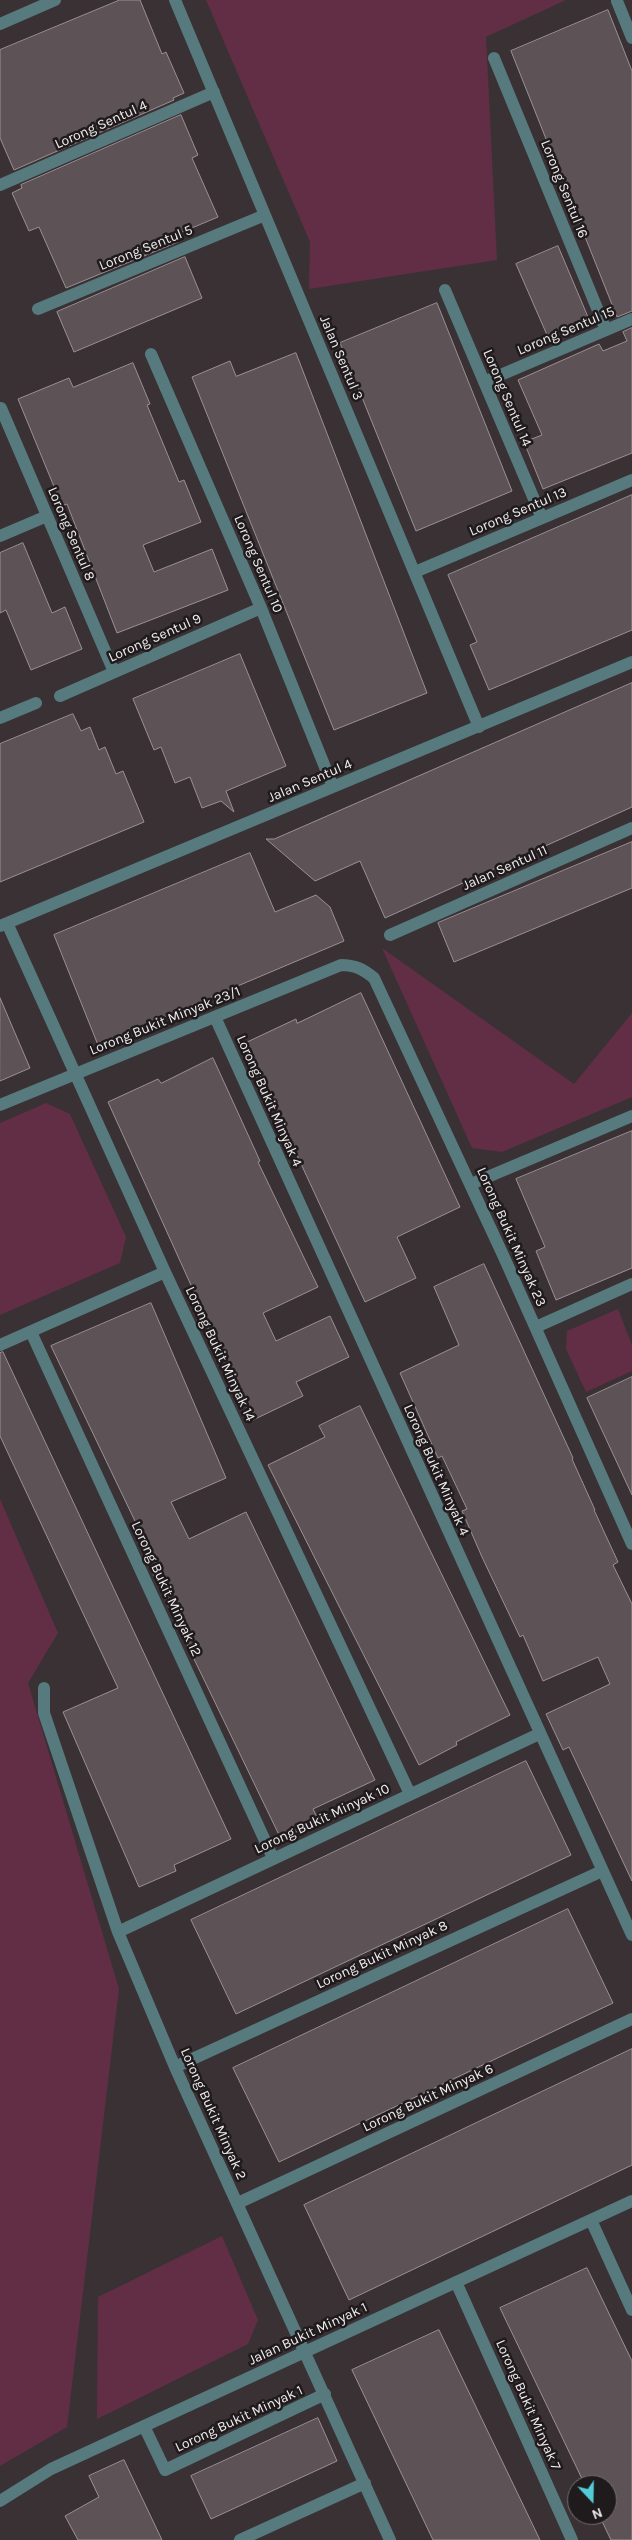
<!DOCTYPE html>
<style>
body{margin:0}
#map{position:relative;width:632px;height:2540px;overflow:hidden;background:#3a3135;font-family:Karla,sans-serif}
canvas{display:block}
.north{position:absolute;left:567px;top:2475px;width:50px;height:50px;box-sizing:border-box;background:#1f1b1c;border:1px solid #736f70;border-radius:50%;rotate:159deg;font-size:14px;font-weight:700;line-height:20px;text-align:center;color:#f2ecee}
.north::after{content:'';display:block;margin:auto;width:18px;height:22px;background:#52cbd7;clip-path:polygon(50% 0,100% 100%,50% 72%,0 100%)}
</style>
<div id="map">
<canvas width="632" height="2540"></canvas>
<div class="north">N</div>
</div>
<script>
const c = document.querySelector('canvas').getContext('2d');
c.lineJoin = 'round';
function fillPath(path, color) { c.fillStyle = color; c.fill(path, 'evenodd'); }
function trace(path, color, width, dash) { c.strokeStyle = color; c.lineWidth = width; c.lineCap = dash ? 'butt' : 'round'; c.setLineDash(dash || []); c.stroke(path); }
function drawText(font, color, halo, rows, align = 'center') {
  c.font = font + ' Karla,sans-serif'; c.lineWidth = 5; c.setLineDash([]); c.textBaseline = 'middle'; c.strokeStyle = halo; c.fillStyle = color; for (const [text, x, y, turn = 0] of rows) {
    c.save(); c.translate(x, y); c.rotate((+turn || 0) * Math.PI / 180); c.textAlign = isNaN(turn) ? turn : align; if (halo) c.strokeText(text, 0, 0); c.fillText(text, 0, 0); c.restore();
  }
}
fillPath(new Path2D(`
 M206 0H566L486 37 497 260 309 289 310 242Z
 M382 948 574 1084 632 1013V1097L502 1152 472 1148Z
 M46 1103 70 1114 126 1237 120 1263 0 1315V1123Z
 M618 1309 632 1345V1371L586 1392 566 1349 567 1331Z
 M0 1499 58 1633 28 1683 119 1989 67 2427 0 2466Z
 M222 2236 258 2320 248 2344 97 2419 98 2297Z`), '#612e45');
const building = new Path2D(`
 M120 0H140L162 54 166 52 184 93 173 98 174 100 14 170 0 138V50Z
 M608 10 632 71V311L617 317 511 51Z
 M181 115 198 155 192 158 218 217 175 235 178 242 66 288 39 227 29 231 12 193 22 188 21 185Z
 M558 246 588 317 547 335 516 264Z
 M185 257 202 298 74 352 57 312Z
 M437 303 512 491 416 531 340 343Z
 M632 328V453L543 489 524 442 542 435 518 380 599 344 603 351 627 341 623 332Z
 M296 353 427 693 334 730 192 377 230 361 236 376Z
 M133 363 150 404 147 405 179 482 184 480 201 522 143 545 154 572 212 549 228 590 117 633 67 504 62 506 18 399 69 378 73 387Z
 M632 495V630L489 690 470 645 477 642 448 575Z
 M23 543 52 613 65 607 82 649 31 670 6 610 0 613V553Z
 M240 654 286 766 226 791 234 812 221 801 202 808 190 777 175 783 161 747 154 750 133 699Z
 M632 683V807L385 918 360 861 315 881 266 839H274Z
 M73 714 81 731 90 727 99 750 105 747 116 774 123 771 144 822 0 882V744Z
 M632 842V888L454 962 438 923Z
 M250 853 275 912 316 895 330 907 344 941 98 1045 54 935Z
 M361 993 460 1207 397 1237 416 1278 365 1302 245 1043 296 1019 297 1023Z
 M0 998 30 1068 0 1081Z
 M213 1058 260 1161 258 1162 318 1287 263 1313 276 1341 330 1316 349 1357 296 1382 303 1396 253 1420 208 1328 210 1327 108 1102 158 1079 161 1083Z
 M632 1131V1268L556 1300 536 1251 545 1247 516 1179Z
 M484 1264 573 1458 572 1459 595 1510H594L618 1562 613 1565 632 1604V1881L569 1747 563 1750 546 1714 610 1684 598 1657 543 1681 523 1635 520 1637 482 1557 462 1511 467 1509 442 1456 438 1458 400 1373 459 1345 434 1287Z
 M151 1303 226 1478 171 1502 189 1539 246 1512 375 1780 313 1809 319 1821 281 1839 152 1572 158 1569 51 1346Z
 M3 1352 231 1839 174 1865 176 1871 139 1887 63 1712 118 1688 0 1436V1353Z
 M632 1377V1495L587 1398Z
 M360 1406 510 1715 456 1742 457 1745 419 1765 268 1465 325 1437 319 1426Z
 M526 1761 571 1855 236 2014 191 1920Z
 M568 1909 613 2003 279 2162 233 2068Z
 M632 2049V2165L349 2300 304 2205Z
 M587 2268 632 2361V2540H611L599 2515H607V2485H585L500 2308Z
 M439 2330 540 2540H433L352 2370Z
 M318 2418 337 2461 211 2519 191 2476Z
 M124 2460 162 2540H78L65 2516 99 2497 89 2476Z`);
fillPath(building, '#5d5357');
trace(building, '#9b9094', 1);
trace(new Path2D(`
 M175 0 479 727
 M617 1 632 38
 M0 24 55 0
 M494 58 606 330
 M0 185 214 92
 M445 290 542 518
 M38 309 265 215
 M151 354 261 608 333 787
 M484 382 632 319
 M1 408 114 672
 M0 536 47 516
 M415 572 632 480
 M60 696 261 608
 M0 718 36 703
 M7 923 165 1272 410 1794
 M0 926 632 662
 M390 935 632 828
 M215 1017 632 1935
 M0 1105 341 965C355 965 363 969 374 978L503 1255 632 1544
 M471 1184 632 1116
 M536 1327 632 1284
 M31 1332 273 1858
 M0 1345 165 1272
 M44 1688V1713L118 1932 175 2067 390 2540
 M118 1932 539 1734
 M175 2067 602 1871
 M238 2203 632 2019
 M591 2220 632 2310
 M456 2282 572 2540
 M144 2426 165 2470 325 2394
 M0 2501 51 2469 632 2201
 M240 2540 365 2483`), '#567a7d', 12);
drawText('14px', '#f2ecee', '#1f1b1c', [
 ["Lorong Sentul 4",101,125,-24],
 ["Lorong Sentul 16",564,189,68],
 ["Lorong Sentul 5",146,248,-22],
 ["Lorong Sentul 15",566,331,-23],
 ["Jalan Sentul 3",341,358,67],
 ["Lorong Sentul 14",507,398,67],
 ["Lorong Sentul 13",518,512,-23],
 ["Lorong Sentul 8",71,534,67],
 ["Lorong Sentul 10",258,564,67],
 ["Lorong Sentul 9",155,638,-24],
 ["Jalan Sentul 4",310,781,-23],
 ["Jalan Sentul 11",505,868,-24],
 ["Lorong Bukit Minyak 23/1",165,1021,-22],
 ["Lorong Bukit Minyak 4",269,1101,66],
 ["Lorong Bukit Minyak 23",511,1237,66],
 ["Lorong Bukit Minyak 14",220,1354,65],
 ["Lorong Bukit Minyak 4",436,1470,66],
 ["Lorong Bukit Minyak 12",166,1589,65],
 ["Lorong Bukit Minyak 10",322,1819,-25],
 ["Lorong Bukit Minyak 8",382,1955,-25],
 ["Lorong Bukit Minyak 6",428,2098,-25],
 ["Lorong Bukit Minyak 2",213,2114,66],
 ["Jalan Bukit Minyak 1",308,2334,-25],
 ["Lorong Bukit Minyak 7",528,2405,66],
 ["Lorong Bukit Minyak 1",239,2419,-25]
]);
</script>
